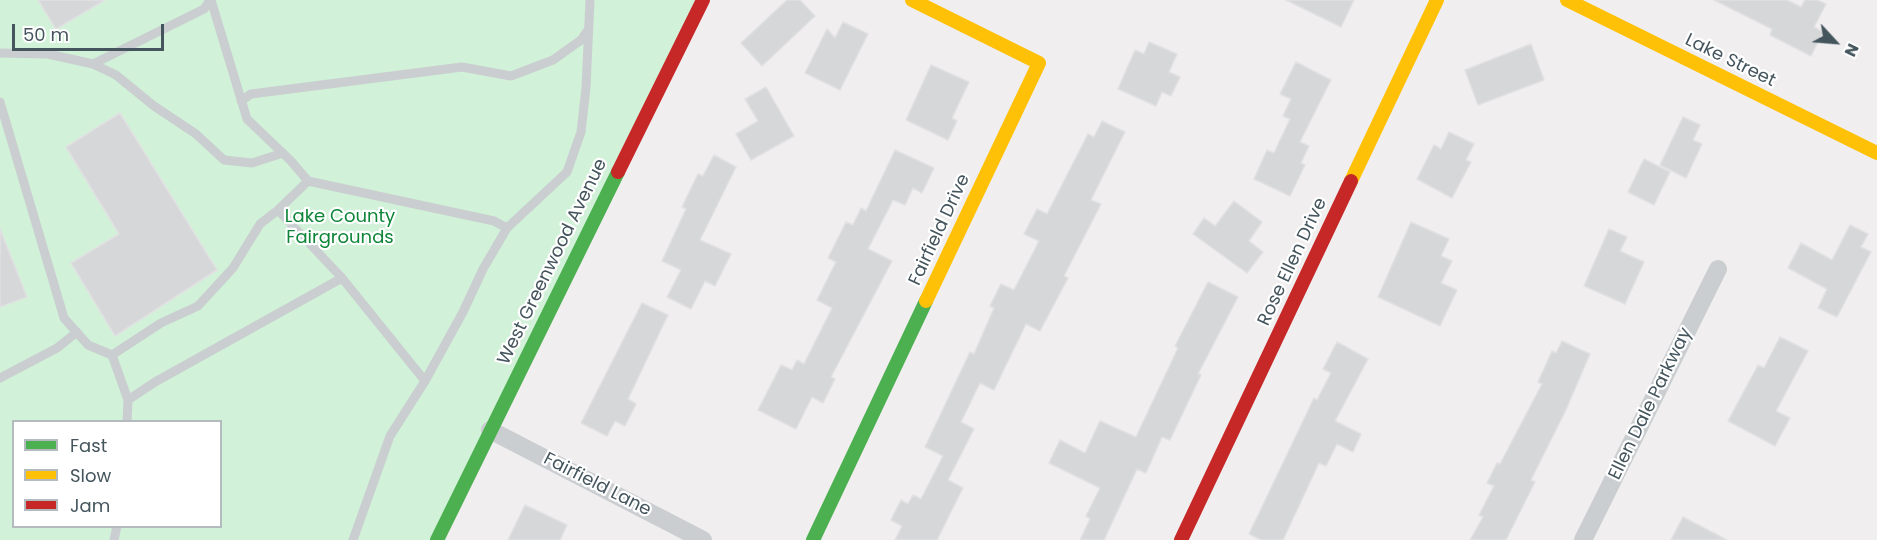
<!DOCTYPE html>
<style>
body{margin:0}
#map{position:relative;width:1877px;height:540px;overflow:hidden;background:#f0eeef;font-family:Poppins,sans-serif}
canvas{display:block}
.legend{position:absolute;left:12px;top:420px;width:210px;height:108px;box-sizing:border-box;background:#fff;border:2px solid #b4bbbe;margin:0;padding:8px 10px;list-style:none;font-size:18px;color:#44555d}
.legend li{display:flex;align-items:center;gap:12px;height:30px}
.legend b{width:30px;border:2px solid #b4bbbe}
.north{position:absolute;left:1805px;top:12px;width:60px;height:60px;-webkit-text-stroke:4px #fff;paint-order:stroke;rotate:116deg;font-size:16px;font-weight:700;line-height:24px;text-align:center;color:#44555d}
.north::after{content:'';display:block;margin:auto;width:21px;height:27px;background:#44555d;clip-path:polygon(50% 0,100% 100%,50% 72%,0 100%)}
.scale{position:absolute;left:12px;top:24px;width:152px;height:27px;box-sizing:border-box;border:3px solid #44555d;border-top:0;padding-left:8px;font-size:18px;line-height:21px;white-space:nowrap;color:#44555d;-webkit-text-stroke:4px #fff;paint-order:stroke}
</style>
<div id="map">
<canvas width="1877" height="540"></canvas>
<ul class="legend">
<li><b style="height:8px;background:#4caf50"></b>Fast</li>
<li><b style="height:8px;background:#ffc107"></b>Slow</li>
<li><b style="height:8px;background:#c62828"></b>Jam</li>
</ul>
<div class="north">N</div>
<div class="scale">50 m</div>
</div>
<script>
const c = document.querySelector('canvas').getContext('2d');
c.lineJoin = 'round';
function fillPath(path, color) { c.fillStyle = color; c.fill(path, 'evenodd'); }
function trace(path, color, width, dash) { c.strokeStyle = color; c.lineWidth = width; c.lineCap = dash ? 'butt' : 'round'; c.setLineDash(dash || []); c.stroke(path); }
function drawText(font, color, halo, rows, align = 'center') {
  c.font = font + ' Poppins,sans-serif'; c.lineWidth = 4.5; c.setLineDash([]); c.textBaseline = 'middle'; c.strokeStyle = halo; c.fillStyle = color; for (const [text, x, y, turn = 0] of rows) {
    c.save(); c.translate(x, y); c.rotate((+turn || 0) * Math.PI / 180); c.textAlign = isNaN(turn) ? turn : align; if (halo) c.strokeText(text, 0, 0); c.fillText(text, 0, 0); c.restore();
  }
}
fillPath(new Path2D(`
 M0 0H705L440 540H0ZM14 422H220V526H14Z`), '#d1f1d8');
const building = new Path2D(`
 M38 0H105L56 29Z
 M787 0H800L815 16 762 66 741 43Z
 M1286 0H1354L1341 27Z
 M1714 0H1787L1801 7 1805 0H1817L1826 4 1814 27 1823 32 1811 56 1770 35 1772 29Z
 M843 22 868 34 840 90 805 73 827 29 835 38Z
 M1149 42 1177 54 1169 72 1180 77 1171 96 1162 92 1156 106 1118 89 1135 50 1144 54Z
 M1531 44 1544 80 1478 105 1465 70Z
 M1296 62 1331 80 1300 142 1309 146 1301 163 1305 165 1290 196 1254 179 1267 150 1274 153 1290 119 1283 116 1291 99 1280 94Z
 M931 65 969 82 952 118 957 121 948 140 906 120Z
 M766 87 794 136 751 160 736 134 758 121 745 99Z
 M120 113 217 270 115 336 71 263 119 234 66 147Z
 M1683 117 1700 125 1693 140 1702 144 1686 178 1660 165Z
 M1102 121 1125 132 1091 200 1101 204 1064 276 1068 278 1040 331 1026 324 994 390 980 383 961 422 974 429 948 480 963 488 937 540H895L902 526 891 520 901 500 908 504 913 495 921 499 943 456 925 447 970 352 974 354 994 308 990 306 1001 284 1014 290 1039 241 1024 234 1037 209 1047 214 1088 134 1094 137Z
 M1449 132 1474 144 1466 160 1471 162 1452 198 1417 179 1434 145 1441 149Z
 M895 150 934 168 922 193 913 188 905 205 893 200 868 249 892 261 831 377 835 379 823 403 812 397 796 429 758 410 781 365 792 370 797 360 804 364 832 308 817 300 836 262 828 258 846 222 853 225 861 208 866 211Z
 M714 155 736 167 700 240 731 254 715 286 705 281 691 309 667 297 681 270 662 261 686 209 682 207 698 174 703 176Z
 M1644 159 1670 172 1654 205 1628 192Z
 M1234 201 1262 222 1249 241 1263 252 1247 273 1193 234 1204 218 1215 226Z
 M1411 222 1449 239 1441 256 1452 261 1441 283 1457 290 1440 326 1378 297Z
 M1850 225 1868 234 1861 247 1871 252 1837 317 1818 308 1827 289 1788 268 1801 243 1832 260Z
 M0 229 27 297 0 307Z
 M1609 229 1627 237 1620 251 1644 262 1625 304 1584 286Z
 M1208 282 1238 297 1198 374 1201 375 1170 440 1162 437 1146 473 1137 469 1104 540H1080L1090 519 1086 516 1100 488 1049 463 1060 440 1085 453 1100 421 1136 437 1178 348 1175 346Z
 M642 303 668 315 628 399 636 404 625 426 615 421 607 436 581 423Z
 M1780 337 1808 351 1776 411 1790 418 1775 446 1728 421 1758 365 1764 368Z
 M1562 341 1590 354 1565 412 1531 480 1535 482 1506 540H1470L1483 517 1479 515 1494 486 1487 483 1497 463 1500 464 1542 384 1538 382 1552 351 1556 353Z
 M1337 342 1368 359 1335 421 1361 434 1353 452 1337 444 1326 466 1319 463 1283 540H1261L1249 534 1314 398 1317 400 1331 373 1323 369Z
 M525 505 567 525 560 540H508Z
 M1683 517 1727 540H1671Z`);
fillPath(building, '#d6d7d9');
trace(building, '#e1e0e2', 1.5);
trace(new Path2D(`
 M211 0 247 119 291 161 308 181
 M0 53 48 54 93 64 204 9 210 0
 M93 64 116 75 154 106 196 134 224 160 252 163 283 153
 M241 101 251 94 462 67 511 76 553 60 581 40 588 30
 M0 102 64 318 88 345 112 355
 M342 278 278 210 308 181 494 221 507 228
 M0 378 57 348 77 332
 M128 400 112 355 161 323 198 306 233 268 260 224 278 210
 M127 422 128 400 155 382 342 278 425 381
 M114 540 117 526
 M353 540 390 436 425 381 463 312 483 269 507 228 567 172 581 132 586 88 590 0`), '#caced0', 9);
trace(new Path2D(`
 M490 430 703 540
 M1583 540 1718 269`), '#caced0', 18);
trace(new Path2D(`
 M437 540 618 172
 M813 540 926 301`), '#4caf50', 14);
trace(new Path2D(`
 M912 0 1039 63 926 301
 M1567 0 1877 153
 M1351 181 1437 0`), '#ffc107', 14);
trace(new Path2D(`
 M618 172 703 0
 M1181 540 1351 181`), '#c62828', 14);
drawText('18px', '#44555d', '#fff', [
 ["Lake Street",1730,61,26],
 ["Fairfield Drive",940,230,-65],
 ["West Greenwood Avenue",553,262,-64],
 ["Rose Ellen Drive",1293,262,-65],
 ["Ellen Dale Parkway",1651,404,-64],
 ["Fairfield Lane",597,485,27]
]);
drawText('18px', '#0e8538', '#fff', [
 ["Lake County",340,217],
 ["Fairgrounds",340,238]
]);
</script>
